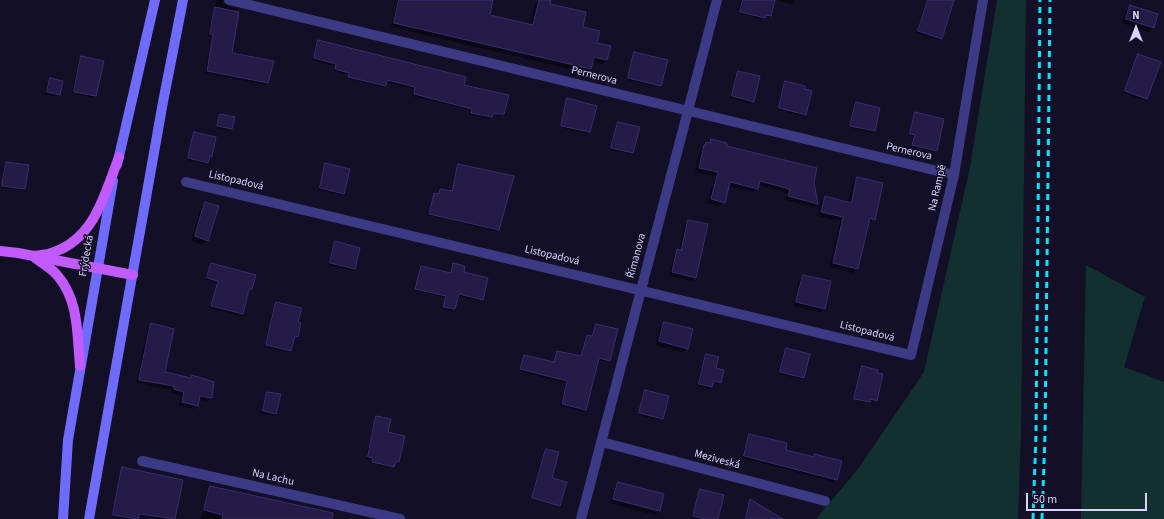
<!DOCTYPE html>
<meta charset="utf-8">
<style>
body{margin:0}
#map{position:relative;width:1164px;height:519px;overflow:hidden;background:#130f26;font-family:"Source Sans 3",sans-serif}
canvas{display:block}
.north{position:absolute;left:1116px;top:8px;width:40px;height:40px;-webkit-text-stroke:3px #130f26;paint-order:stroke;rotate:0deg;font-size:11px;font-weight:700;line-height:16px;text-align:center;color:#d9d4ff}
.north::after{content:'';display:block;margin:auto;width:14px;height:18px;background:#d9d4ff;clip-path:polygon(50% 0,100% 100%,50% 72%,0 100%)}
.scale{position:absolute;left:1026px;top:493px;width:121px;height:18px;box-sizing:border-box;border:2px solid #d9d4ff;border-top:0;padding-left:5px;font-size:12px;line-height:14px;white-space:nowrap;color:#d9d4ff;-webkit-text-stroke:3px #130f26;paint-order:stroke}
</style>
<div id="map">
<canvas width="1164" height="519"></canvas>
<div class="north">N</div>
<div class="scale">50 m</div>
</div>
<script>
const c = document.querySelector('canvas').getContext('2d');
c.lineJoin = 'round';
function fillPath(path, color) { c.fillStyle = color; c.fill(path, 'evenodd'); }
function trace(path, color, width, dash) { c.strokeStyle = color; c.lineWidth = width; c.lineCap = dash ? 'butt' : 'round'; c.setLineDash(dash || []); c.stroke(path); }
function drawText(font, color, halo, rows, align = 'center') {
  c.font = font + ' "Source Sans 3",sans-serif'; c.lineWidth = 3; c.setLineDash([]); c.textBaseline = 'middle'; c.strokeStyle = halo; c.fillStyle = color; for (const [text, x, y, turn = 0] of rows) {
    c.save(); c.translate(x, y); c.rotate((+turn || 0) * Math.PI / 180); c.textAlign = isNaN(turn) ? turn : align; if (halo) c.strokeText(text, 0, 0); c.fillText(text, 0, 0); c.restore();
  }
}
fillPath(new Path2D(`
 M997 0H1026L1021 435 1018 519H816L858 469 924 372 970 167Z
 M1086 265 1145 297 1124 367 1164 382V519H1081Z`), '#12302f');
fillPath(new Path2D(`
 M216 0H222L224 5 237 9 231 54 268 83 265 85 205 73 212 37 208 36Z
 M397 0H424L530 25 535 4 540 0 582 28 596 44 607 60 603 64 592 61 591 69 587 73 391 27Z
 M740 0H775L770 16 768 18 765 17 762 20 739 13Z
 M776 0H794L791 4Z
 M927 0H953L939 40 916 33Z
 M1130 6 1157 15 1153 28 1148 32 1122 23 1126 11Z
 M318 41 462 86 503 114 501 116H491L489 119 469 114 470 110 412 96 414 89 385 82 383 87 347 78 348 74 334 71 335 66 312 60Z
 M635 53 660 85 658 87 627 80Z
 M1138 55 1160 62 1145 101 1124 93Z
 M81 57 95 96 93 98 72 93 79 59Z
 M738 72 759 77 751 104 730 98Z
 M50 79 59 95 57 97 45 94Z
 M786 83 805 114 803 116 778 110Z
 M568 99 595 106 587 134 560 127Z
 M856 103 879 109 872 133 848 127Z
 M915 113 936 150 934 152 911 147 914 137 909 136Z
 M220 115 231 128 229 130 216 128Z
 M618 123 632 152 630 154 610 150Z
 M194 133 211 156 208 158 205 164 187 160Z
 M711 140 813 182 817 203 814 207 785 200 787 194 782 191 758 185 754 192 728 186 724 202 720 206 707 203 715 176 695 172 700 150Z
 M6 163 28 166 24 188 22 190 1 188 4 165Z
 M326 165 343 193 341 195 319 190Z
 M459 166 512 176 496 231 427 215 434 194 438 195 441 190 451 192Z
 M857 178 874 219 868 223 857 268 853 273 829 267 840 221 817 216 821 202 825 198 848 203 853 182Z
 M205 203 208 240 203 244 191 241 201 207Z
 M688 221 696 277 692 281 669 276 674 254 679 250 684 224Z
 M336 242 354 269 352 271 329 265Z
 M211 264 251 289 248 290 240 316 210 308 217 282 206 279Z
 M454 264 463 272 482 299 480 301 457 296 452 311 442 308 445 298 414 290 421 267 450 273Z
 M803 276 824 308 820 312 793 306 799 280Z
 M276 303 297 323V336L293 338 288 352 264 347Z
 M664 323 688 348 683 352 655 345 660 327Z
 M151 324 164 373 190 379 192 377 211 398 207 401 198 399 197 406 193 409 179 406 181 395 171 393V390L136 383 148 328Z
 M596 325 609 360 607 362 598 360 583 412 560 406 566 383 519 371 524 356 553 363 558 352 580 357 585 338 587 336 591 337Z
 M787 349 803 377 801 379 779 374Z
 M706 355 715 368 720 382 718 384 713 383 710 389 698 386Z
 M863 367 876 400 874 402 869 401 867 403 853 400Z
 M646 391 662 418 660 420 638 415Z
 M268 393 279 395 273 416 262 413Z
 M377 417 387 433 398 461 394 463 391 468 370 463 371 460 366 459 375 419Z
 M749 435 785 451 812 457 815 455 836 479 834 482 742 458 747 438Z
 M547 450 551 479 560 505 532 497Z
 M123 468 182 480 174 519H156L138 515 137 519 112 517 121 470Z
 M618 483 663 495 659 511 655 515 610 503 611 499 657 512V509L611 497 614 487Z
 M210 487 324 519H201L208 490Z
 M700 490 717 519 692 518Z
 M531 499 559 507 531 500Z
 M751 500 779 519H745Z`), '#0007');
const building = new Path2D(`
 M399 0H493L490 15 533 25 539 0H551L550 4 586 12 583 27 600 31 597 43 611 46 607 60 594 57 591 69 394 23Z
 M743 0H775L771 16 766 15 765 18 740 12Z
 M928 0H954L942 39 918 31Z
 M1130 5 1158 14 1154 28 1126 19Z
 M215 7 239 12 232 53 274 61 268 83 207 71 213 35 210 34Z
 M318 40 466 77 464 85 509 95 504 114H493L492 117 471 113 472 109 414 94 415 87 387 80 386 86 348 77 349 73 335 69 336 64 314 58Z
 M634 52 668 60 661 86 628 78Z
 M1138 54 1161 62 1147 99 1125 91Z
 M81 56 104 61 96 96 74 92Z
 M738 71 760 76 754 102 732 96Z
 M50 78 63 81 60 95 47 92Z
 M785 81 805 86V89L812 91 806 115 779 108Z
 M567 98 597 106 590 132 561 126Z
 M856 102 880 108 875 131 850 126Z
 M915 112 944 119 937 151 912 145 915 135 910 134Z
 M220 114 235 117 232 129 217 126Z
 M618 122 640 127 633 153 611 148Z
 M194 132 216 137 212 157 210 156 208 163 188 158Z
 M711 139 727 143V146L817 168 814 182 818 204 788 196 790 190 786 188 760 181 758 189 730 182 725 203 711 199 718 172 699 168 704 145H705L706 142 710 143Z
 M6 162 29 165 25 189 2 186Z
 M325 163 350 169 344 194 320 188Z
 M458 164 514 176 499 230 429 214 434 193 439 194 440 189 452 191Z
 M857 177 883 183 875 220 870 218 858 269 833 263 843 217 821 212 825 196 851 203Z
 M205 202 219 206 208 241 195 236Z
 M688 220 708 224 696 278 672 272 677 249 681 250Z
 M335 241 360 248 355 269 330 263Z
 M211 263 256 275 252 289H249L243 314 211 306 218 281 207 278Z
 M453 263 465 266 464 272 488 278 483 300 459 294 455 309 443 307 446 296 415 289 421 266 451 273Z
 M803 275 831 281 825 309 796 302Z
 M276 302 302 308 298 322 301 323 298 337 295 336 291 351 266 345Z
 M664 322 693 329 688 349 659 341Z
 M151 323 174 329 165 372 191 378 192 375 214 382 212 398 200 396 198 406 182 402 184 392 174 389V386L139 380Z
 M596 324 618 329 610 361 599 358 586 410 562 404 567 381 520 369 524 355 554 362 557 351 581 356 587 335 592 336Z
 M786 348 810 354 804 378 780 372Z
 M706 354 719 357 716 368 724 370 721 383 714 381 712 387 699 384Z
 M862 366 878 370 877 373 883 374 877 401 870 399V402L854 399Z
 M645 390 669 396 663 419 639 413Z
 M267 392 281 394 276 414 263 411Z
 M376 416 391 419 388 432 405 436 399 462 396 461 394 467 372 462 373 458 368 457Z
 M749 434 787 443 786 450 814 457V454L842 461 837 480 744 456Z
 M546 449 559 452 552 478 567 482 560 506 532 498Z
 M122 467 183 480 175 519 139 514 138 519 113 515Z
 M618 482 664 494 660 511 613 499Z
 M210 486 333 513 332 519H222L223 515 204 510Z
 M700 489 724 495 718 519H705L693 516Z
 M750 499 783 519H746Z`);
fillPath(building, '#241b47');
trace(building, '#3b2d73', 1);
trace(new Path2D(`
 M229 0 954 175
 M186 182 911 355 954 175 983 0
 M602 442 825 501
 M142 461 400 519
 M581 519 717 0`), '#3d3a85', 10);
trace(new Path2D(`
 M117 165 155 0
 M63 519 68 440 113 181
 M89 519 163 102 183 0`), '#6f6bff', 10);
trace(new Path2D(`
 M0 251 18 253 133 275
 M33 256C40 255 48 255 54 252 95 238 105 193 119 157
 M35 258C42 263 51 268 57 275 79 300 77 334 80 366`), '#c25bff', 10);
trace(new Path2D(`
 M1033 519 1036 434 1040 0
 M1042 519 1045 435 1050 0`), '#00e5ff', 3, [6, 5]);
drawText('11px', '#d9d4ff', '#130f26', [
 ["Pernerova",594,76,14],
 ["Pernerova",909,152,13],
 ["Listopadová",236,181,13],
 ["Na Rampě",938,188,-77],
 ["Frýdecká",87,256,-80],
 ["Listopadová",552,256,13],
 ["Římanova",637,256,-75],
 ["Listopadová",867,332,14],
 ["Meziveská",717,460,15],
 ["Na Lachu",273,478,13]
]);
</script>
